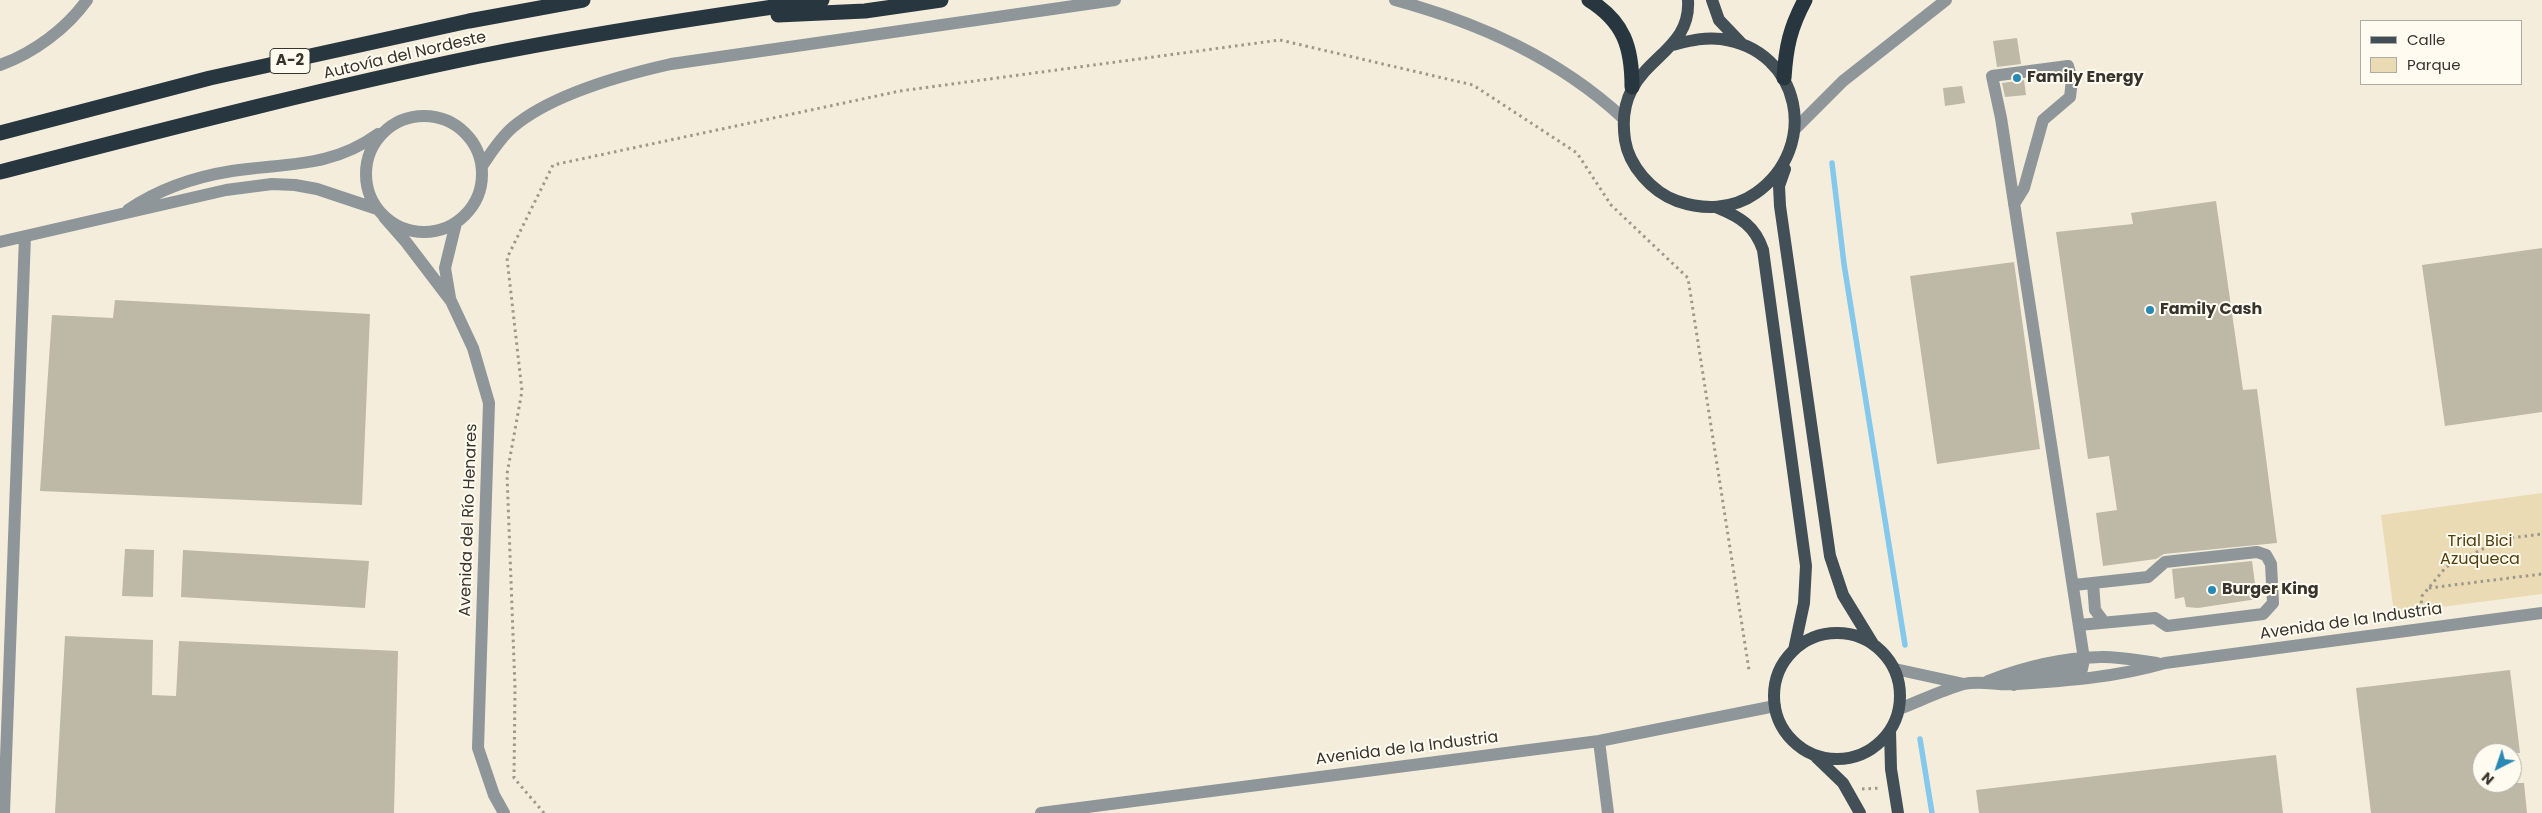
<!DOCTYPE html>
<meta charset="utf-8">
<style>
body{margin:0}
#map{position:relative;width:2542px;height:813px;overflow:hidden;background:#f4eddc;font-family:Poppins,sans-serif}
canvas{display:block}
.legend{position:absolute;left:2360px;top:20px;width:162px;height:65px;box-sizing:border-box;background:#fffbf0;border:1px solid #afaba2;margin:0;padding:6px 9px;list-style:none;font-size:15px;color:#37342e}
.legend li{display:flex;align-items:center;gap:10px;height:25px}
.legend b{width:25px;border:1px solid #afaba2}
.north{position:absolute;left:2472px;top:743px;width:50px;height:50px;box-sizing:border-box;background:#fffbf0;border:1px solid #afaba2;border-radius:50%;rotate:221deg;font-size:14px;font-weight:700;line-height:20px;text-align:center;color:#37342e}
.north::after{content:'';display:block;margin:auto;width:18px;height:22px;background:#2889b4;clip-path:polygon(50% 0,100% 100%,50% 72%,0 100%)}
</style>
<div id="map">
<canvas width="2542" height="813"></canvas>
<ul class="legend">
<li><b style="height:6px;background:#424f56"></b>Calle</li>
<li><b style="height:14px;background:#ebdbb4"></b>Parque</li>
</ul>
<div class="north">N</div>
</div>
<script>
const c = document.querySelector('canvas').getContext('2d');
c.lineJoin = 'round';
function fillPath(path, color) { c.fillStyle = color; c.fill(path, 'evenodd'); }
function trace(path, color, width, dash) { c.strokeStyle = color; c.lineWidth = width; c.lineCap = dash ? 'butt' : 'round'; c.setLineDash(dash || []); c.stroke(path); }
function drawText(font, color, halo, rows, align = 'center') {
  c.font = font + ' Poppins,sans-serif'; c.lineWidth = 4; c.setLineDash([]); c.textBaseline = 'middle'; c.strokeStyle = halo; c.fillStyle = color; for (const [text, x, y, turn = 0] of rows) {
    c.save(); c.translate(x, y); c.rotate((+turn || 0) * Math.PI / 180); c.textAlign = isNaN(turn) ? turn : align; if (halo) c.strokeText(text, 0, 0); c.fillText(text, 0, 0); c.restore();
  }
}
fillPath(new Path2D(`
 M2542 493V594L2394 613 2381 515Z`), '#ebdbb4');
trace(new Path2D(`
 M1832 163 1844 264 1905 645
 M1920 739 1932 813`), '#84c8ec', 5.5);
fillPath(new Path2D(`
 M2017 38 2021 64 1997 67 1993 41Z
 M2024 80 2026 95 2005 97 2002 83Z
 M1962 86 1965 103 1945 106 1943 88Z
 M2216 201 2243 390 2257 389 2277 543 2164 554 2156 559 2103 566 2096 513 2117 510 2109 456 2088 459 2056 232 2133 224 2131 213Z
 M2542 248V412L2445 426 2422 265Z
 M2014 262 2040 449 1937 464 1910 276Z
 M115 300 370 314 362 505 40 491 52 315 113 318Z
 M125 549 154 550 153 597 122 596Z
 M183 550 369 561 365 608 181 597Z
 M2252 561 2257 599 2198 608 2186 607 2184 597 2175 599 2172 569Z
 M65 636 153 640 152 695 176 696 179 641 398 651 394 813H55Z
 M2510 670 2520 753H2482V783H2524L2527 813H2371L2356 688Z
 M2276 755 2283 813H1979L1976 790Z`), '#beb8a7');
trace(new Path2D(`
 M2429 588 2542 574
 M2420 616 2422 596 2446 567 2503 539 2542 534
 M1862 789 1880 788
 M544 813 514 778 515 688 507 474 522 391 507 258 553 165 900 91 1280 40 1473 85 1577 153 1611 205 1688 278 1749 670`), '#9d988c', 3, [2.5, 4]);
trace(new Path2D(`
 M1395 0C1479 23 1558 58 1623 118
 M0 65C34 53 67 28 87 0
 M366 174a58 58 0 1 1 116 0a58 58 0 1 1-116 0Z
 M1796 128 1843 81 1946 0
 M482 166C491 153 500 138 513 127 551 95 622 75 671 64L1115 0
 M128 210C159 189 194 177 232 171 286 163 331 168 378 134
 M384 217 406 242 451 301 473 348 489 403 478 748 494 795 504 813
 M0 242 226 190 272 184 295 185 317 189 377 209
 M450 298 445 268 456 223
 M2093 583 2095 610 2104 622
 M2074 585 2148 577 2165 562 2257 552 2266 555 2271 564 2273 603 2263 614 2167 626 2155 618 2079 625
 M1895 669 1964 684
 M1988 681C2024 667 2062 658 2100 657 2119 656 2139 661 2157 663
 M2014 685 2030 675 2082 669 2084 659 2001 118 1992 76 2068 66 2072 80 2070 97 2043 120 2024 188 2014 204
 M1899 709C1920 701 1942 690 1964 684 1982 680 1999 686 2017 684 2067 681 2117 677 2165 663L2542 613
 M1599 741 1608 813
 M4 813 25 236
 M1041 813 1599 741 1775 706`), '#8e969a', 12);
trace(new Path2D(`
 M1712 0 1719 20 1741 43
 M1672 45C1689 41 1703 37 1721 39 1802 50 1820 148 1756 193 1732 210 1703 210 1677 201 1652 192 1629 166 1625 140 1613 59 1692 61 1688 0
 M1785 169 1779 186 1780 206 1830 556 1843 595 1873 644
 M1718 208C1740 217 1755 226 1763 250L1806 566 1804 603 1794 650
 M1774 696a63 63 0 1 1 126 0a63 63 0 1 1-126 0Z
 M1890 731 1891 769 1898 813
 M1816 757 1843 783 1860 813`), '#424f56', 12);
trace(new Path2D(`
 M1589 0C1624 22 1632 47 1632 87
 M778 15 865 11 941 0
 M1784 78C1786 47 1790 28 1805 0
 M0 133 210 78 469 21 583 0
 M0 172C159 131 319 89 480 56 594 33 708 16 822 0`), '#28373f', 15);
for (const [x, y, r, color] of [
 [2017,78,5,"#2889b4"],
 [2150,310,5,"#2889b4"],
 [2212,590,5,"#2889b4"]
]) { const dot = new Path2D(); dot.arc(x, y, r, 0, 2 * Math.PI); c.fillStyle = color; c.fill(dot); trace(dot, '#fffbf0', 2); }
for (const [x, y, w] of [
 [290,61,40]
]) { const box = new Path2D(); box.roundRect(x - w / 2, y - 12.5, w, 25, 4); c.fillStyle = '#fffbf0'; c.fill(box); trace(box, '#37342e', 1); }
drawText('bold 15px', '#37342e', null, [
 ["A-2",290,61]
]);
drawText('16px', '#37342e', '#fffbf0', [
 ["Autovía del Nordeste",405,56,-13],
 ["Avenida del Río Henares",469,520,-88],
 ["Avenida de la Industria",2351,622,-8],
 ["Avenida de la Industria",1407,749,-7]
]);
drawText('bold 16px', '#37342e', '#fffbf0', [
 ["Family Energy",2027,78],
 ["Family Cash",2160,310],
 ["Burger King",2222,590]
], 'left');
drawText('16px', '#503e0b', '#fffbf0', [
 ["Trial Bici",2480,542],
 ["Azuqueca",2480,560]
]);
</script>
